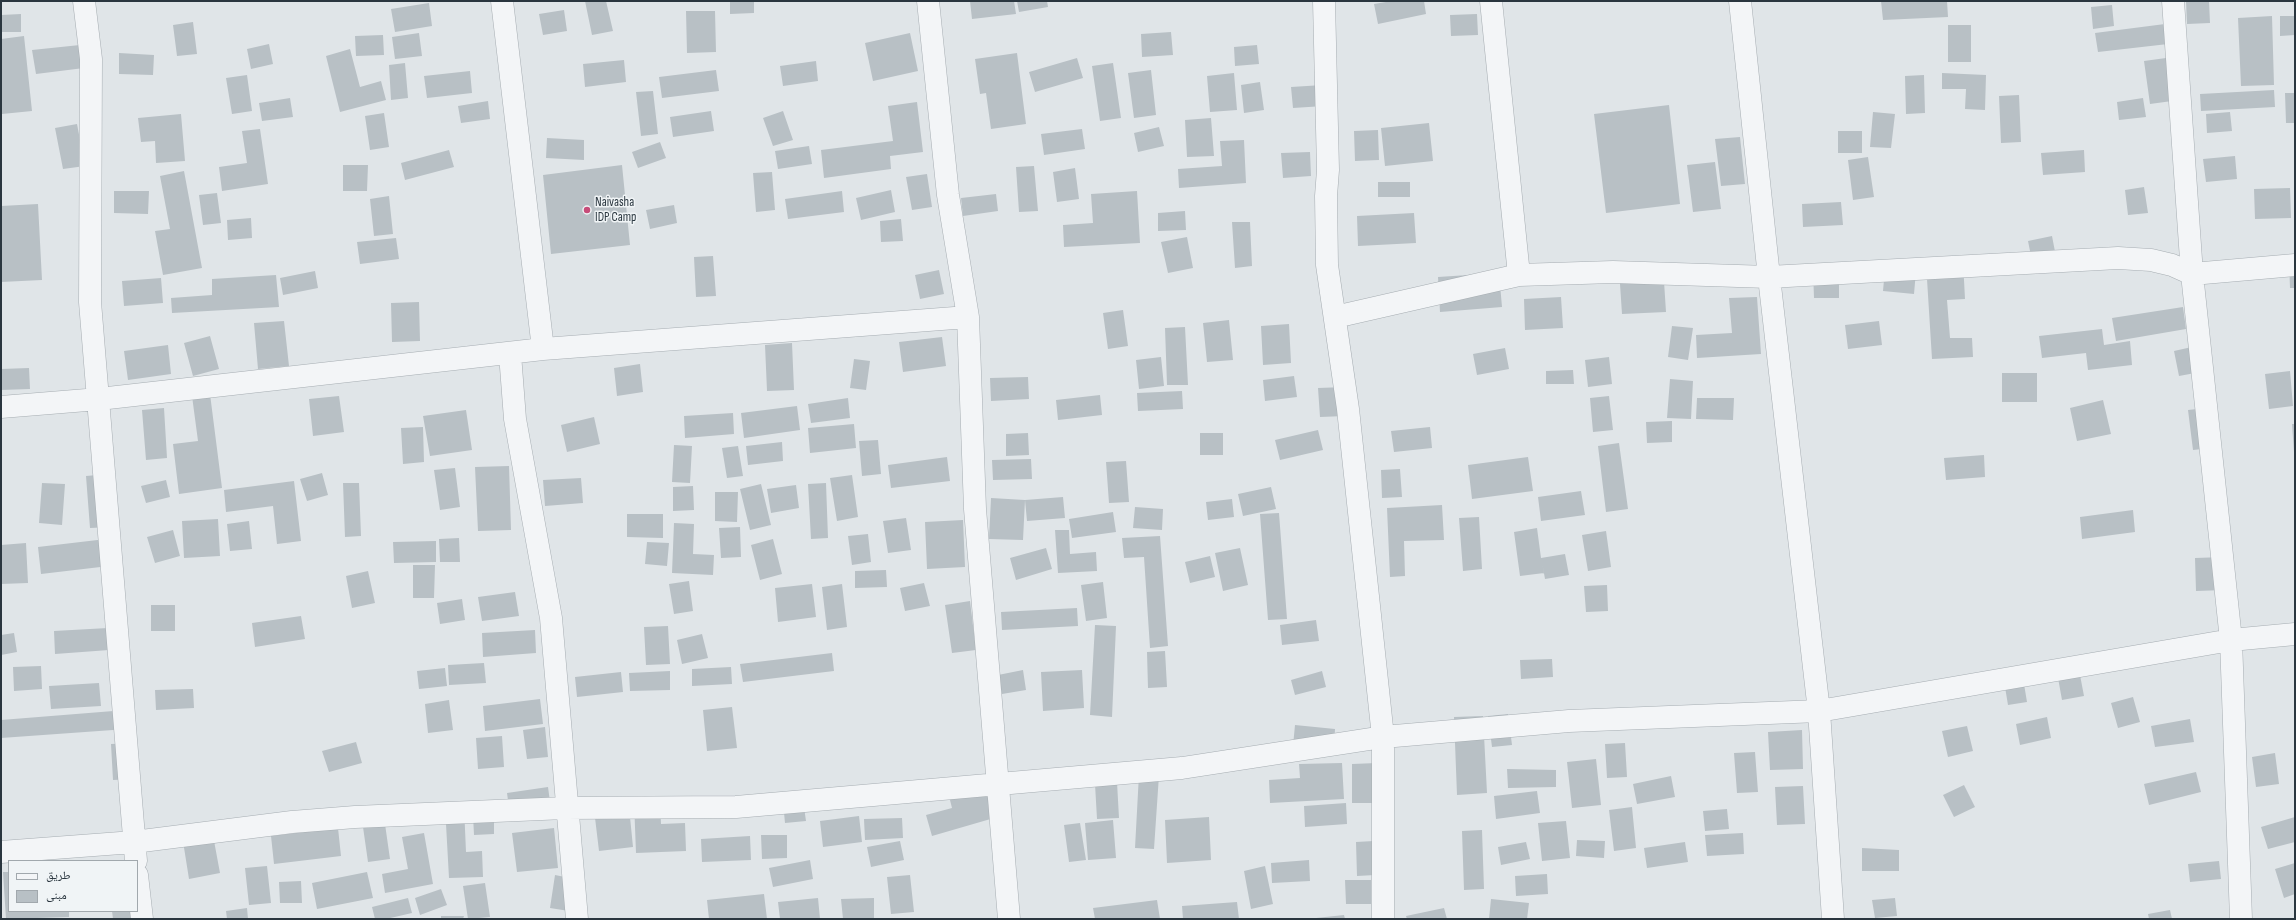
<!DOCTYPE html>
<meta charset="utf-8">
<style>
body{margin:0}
#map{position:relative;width:2296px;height:920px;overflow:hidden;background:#e0e5e8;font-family:"Sofia Sans Condensed","Noto Naskh Arabic",sans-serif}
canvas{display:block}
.frame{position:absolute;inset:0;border:2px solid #2a363f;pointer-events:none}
.legend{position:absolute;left:8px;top:860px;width:130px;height:52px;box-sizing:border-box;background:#f0f4f6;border:1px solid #a1a8ad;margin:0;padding:5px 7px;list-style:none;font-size:12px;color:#2a363f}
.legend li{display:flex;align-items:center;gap:8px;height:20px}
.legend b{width:20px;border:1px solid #a1a8ad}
</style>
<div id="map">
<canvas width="2296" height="920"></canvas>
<div class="frame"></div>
<ul class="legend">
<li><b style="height:5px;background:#f3f5f7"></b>طريق</li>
<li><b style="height:11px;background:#b8c0c5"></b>مبنى</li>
</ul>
</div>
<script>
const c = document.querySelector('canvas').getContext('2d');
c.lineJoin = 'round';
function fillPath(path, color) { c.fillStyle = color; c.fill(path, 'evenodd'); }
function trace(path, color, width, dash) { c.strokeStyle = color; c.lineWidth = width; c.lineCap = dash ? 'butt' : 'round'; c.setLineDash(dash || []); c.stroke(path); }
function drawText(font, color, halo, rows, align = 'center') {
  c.font = font + ' "Sofia Sans Condensed",sans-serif'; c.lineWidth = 3; c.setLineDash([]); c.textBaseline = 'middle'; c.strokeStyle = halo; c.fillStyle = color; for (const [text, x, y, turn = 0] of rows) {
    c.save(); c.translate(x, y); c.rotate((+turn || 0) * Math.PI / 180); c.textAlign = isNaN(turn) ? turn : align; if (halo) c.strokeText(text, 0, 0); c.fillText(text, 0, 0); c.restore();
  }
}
fillPath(new Path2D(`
 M585 1H606L613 31 592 35Z
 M730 1H754V13L730 14Z
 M970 1H1014L1016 14 972 19Z
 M1017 1H1047L1048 7 1019 12Z
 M1392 1H1424L1426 14 1378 24 1374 4Z
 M1881 1H1947L1948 17 1883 20Z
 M2186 1H2209L2210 23 2187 24Z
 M429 3 432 26 395 32 391 9Z
 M2112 5 2114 26 2093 29 2091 7Z
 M564 10 567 31 543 35 539 14Z
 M686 11H715L716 52 687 53Z
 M21 14V32H1V15Z
 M1477 14 1478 35 1451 36 1450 15Z
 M2272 16 2274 85 2241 86 2238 18Z
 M2280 16H2295V35L2280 36Z
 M193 22 197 54 177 56 173 25Z
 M2165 24 2168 44 2098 52 2095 33Z
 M1948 25H1971V62H1948Z
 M1171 32 1173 55 1142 57 1141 34Z
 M419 33 422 56 395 59 392 37Z
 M910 33 918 71 873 81 865 43Z
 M383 35 384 55 356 56 355 36Z
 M24 36 32 111 2 114 1 39Z
 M269 44 273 64 251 69 247 49Z
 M80 45 84 68 36 74 32 50Z
 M1257 45 1259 64 1235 66 1234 47Z
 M350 49 360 87 381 81 386 100 340 112 326 56Z
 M119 53 154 55 153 75 119 74Z
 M1017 53 1026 124 991 129 986 93 980 94 975 59Z
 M1077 58 1083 78 1035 92 1029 72Z
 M2166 58 2172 101 2150 104 2144 61Z
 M624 60 626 82 585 87 583 64Z
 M816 61 818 81 783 86 780 66Z
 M405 63 408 98 391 100 389 65Z
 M1113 63 1121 118 1100 121 1092 66Z
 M716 70 719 91 662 98 659 77Z
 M1151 70 1156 115 1134 118 1128 73Z
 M470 71 472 93 427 98 424 76Z
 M1234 73 1237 110 1210 112 1207 76Z
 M1942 73 1986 75 1985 110 1965 109 1966 89H1942Z
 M247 75 252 111 232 114 226 78Z
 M1924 75 1925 113 1906 114 1905 76Z
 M1260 82 1264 110 1244 113 1241 85Z
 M1323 85 1324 106 1293 108 1291 87Z
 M2274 90 2275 107 2201 111 2200 94Z
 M653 91 658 134 641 136 636 92Z
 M2285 93H2295V123H2286Z
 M2019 95 2021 142 2001 143 1999 96Z
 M290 98 293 117 262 121 259 103Z
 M2143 98 2146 117 2119 120 2117 102Z
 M488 101 490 119 461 123 458 106Z
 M917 102 923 152 890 156 891 169 824 178 821 150 893 141 888 106Z
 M1669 105 1680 204 1606 213 1594 114Z
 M711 111 714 131 673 137 670 117Z
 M783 111 793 140 773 146 763 118Z
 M1873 112 1895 114 1891 148 1870 147Z
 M2230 112 2232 131 2207 133 2206 114Z
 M384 113 389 147 370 150 365 116Z
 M181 114 185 161 156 163 155 141 141 142 138 118Z
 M1211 118 1214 156 1187 157 1185 120Z
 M1429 123 1433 161 1385 166 1381 128Z
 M77 124 85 166 63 169 55 128Z
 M1159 127 1164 146 1138 152 1134 133Z
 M260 129 268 184 222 191 219 167 247 163 242 131Z
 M1082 129 1085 149 1044 155 1041 134Z
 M1378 130 1379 160 1355 161 1354 131Z
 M1838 131H1862V153H1838Z
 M1740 137 1745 184 1721 186 1715 139Z
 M547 138 584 140V160L546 158Z
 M1244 140 1246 183 1179 188 1178 169 1222 166 1220 141Z
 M660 142 666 158 638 168 632 152Z
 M809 146 812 164 778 169 775 151Z
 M449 150 454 167 405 180 401 163Z
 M2084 150 2085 172 2043 175 2041 153Z
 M1310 152 1311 176 1283 178 1281 153Z
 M2235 156 2237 179 2206 182 2203 159Z
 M1868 157 1874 197 1853 200 1848 160Z
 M1715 162 1721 209 1693 212 1687 165Z
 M343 165H368L367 191H343Z
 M622 165 630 245 551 254 543 175Z
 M1034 166 1038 211 1019 212 1016 167Z
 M1075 168 1079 199 1057 202 1053 172Z
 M184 171 202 268 163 275 155 231 170 229 160 176Z
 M772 172 775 210 756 212 753 173Z
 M927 174 932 207 912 210 906 177Z
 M1378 182H1410V197H1378Z
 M2144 187 2148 213 2128 215 2125 190Z
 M2290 188 2291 218 2255 219 2254 189Z
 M891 190 895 212 861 220 856 198Z
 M114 191H149L148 214 114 213Z
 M842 191 844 212 788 219 785 199Z
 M1137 191 1140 243 1064 247 1063 225 1093 223 1091 194Z
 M217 193 221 223 203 225 199 195Z
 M996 194 998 211 963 216 961 198Z
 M389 196 393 234 374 236 370 199Z
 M1841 202 1843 225 1803 227 1802 204Z
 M38 204 42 280 1 282V206Z
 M674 205 677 223 650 229 646 210Z
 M1185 211 1186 230 1158 231V213Z
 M1414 213 1416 243 1358 246 1357 216Z
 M251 218 252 238 228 240 227 220Z
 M901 219 903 241 881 242 880 221Z
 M1232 222H1250L1252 266 1235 268Z
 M2052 236 2057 262 2033 266 2028 241Z
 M1187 237 1193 268 1168 273 1161 242Z
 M396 238 399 259 360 264 357 242Z
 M713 256 716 296 696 297 694 257Z
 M1963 261 1965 299 1947 300 1950 338H1972L1973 357 1932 359 1926 263Z
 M2289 261H2295V288H2290Z
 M1663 266 1666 312 1622 314 1619 269Z
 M1839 269V298H1814L1813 270Z
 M1885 269 1916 271 1914 294 1883 291Z
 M939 270 944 294 920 299 915 275Z
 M315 271 318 288 283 295 280 278Z
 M1499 273 1502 307 1440 312 1438 277Z
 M276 275 279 307 172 313 171 298 212 295V279Z
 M161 278 163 303 124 306 122 281Z
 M1561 297 1563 328 1525 330 1524 299Z
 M1757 297 1761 354 1697 358 1696 335 1732 333 1729 298Z
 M419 302 420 341 392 342 391 303Z
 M2183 307 2186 329 2116 341 2112 318Z
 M1123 310 1128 346 1108 349 1103 313Z
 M1229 320 1233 360 1207 362 1203 323Z
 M284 321 289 366 258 369 254 323Z
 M1879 321 1882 345 1848 349 1845 325Z
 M1289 324 1291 363 1263 365 1261 326Z
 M1672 326 1693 328 1688 360 1668 357Z
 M1185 327 1188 385H1167L1165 328Z
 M2102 329 2104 345 2130 341 2132 365 2088 370 2086 353 2042 358 2039 336Z
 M210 336 219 369 193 376 184 343Z
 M942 337 946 366 903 372 899 342Z
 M792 343 794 390 767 391 765 345Z
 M168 345 171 374 128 380 124 351Z
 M2201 345 2206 371 2179 376 2174 351Z
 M1505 348 1509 369 1477 375 1473 354Z
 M1161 357 1164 386 1139 389 1136 360Z
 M1609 357 1612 384 1588 387 1585 360Z
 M854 359 870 361 866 390 850 388Z
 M640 364 643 392 617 396 614 368Z
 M29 368 30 389 1 390V369Z
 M1573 370 1574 384H1546V371Z
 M2290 371 2293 406 2269 409 2265 374Z
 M2002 373H2037V402H2002Z
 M1294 376 1297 397 1265 401 1263 380Z
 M1028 377 1029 399 991 401 990 378Z
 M1670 379 1693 381 1691 419 1667 418Z
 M1345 387V416L1320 417 1318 388Z
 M1182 391 1183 409 1138 411 1137 393Z
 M210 394 222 488 179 494 173 444 198 441 192 396Z
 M1100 395 1102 415 1058 420 1056 400Z
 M339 396 344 432 313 436 309 399Z
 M1609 396 1613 430 1593 432 1590 398Z
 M848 398 850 418 811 423 808 404Z
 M1697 398H1734L1733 420 1696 419Z
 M2103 400 2111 434 2077 441 2070 408Z
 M797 406 800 430 744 438 741 413Z
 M164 408 167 458 146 460 142 410Z
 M2206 408 2211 448 2193 450 2188 410Z
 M466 410 472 450 430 456 423 416Z
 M733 413 734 434 685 438 684 416Z
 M594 417 600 444 567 452 561 425Z
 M1672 421V442L1647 443 1646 422Z
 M854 424 856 448 810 453 808 428Z
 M2292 424H2295V452H2294Z
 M423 427 424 462 403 464 401 428Z
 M1430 427 1432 448 1394 452 1391 431Z
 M1318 430 1323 450 1280 460 1275 440Z
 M1028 433 1029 455 1006 456V434Z
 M1200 433H1223V455H1200Z
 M878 440 881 474 862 476 859 441Z
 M782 442 783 461 748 465 746 446Z
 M1619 443 1628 509 1606 512 1598 446Z
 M674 445 692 446 690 483 672 482Z
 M738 446 743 476 727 478 722 448Z
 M1984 455 1985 477 1946 480 1944 458Z
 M947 457 950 481 891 488 888 465Z
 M1528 457 1533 491 1472 499 1468 465Z
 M1031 459 1032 479 993 480 992 460Z
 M1126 461 1129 502 1109 503 1106 462Z
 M509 466 511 530 478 531 475 467Z
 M455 468 460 507 440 510 434 470Z
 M1400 469 1402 497 1382 498 1381 470Z
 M322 473 328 495 307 501 300 479Z
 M109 474 113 527 90 528 86 476Z
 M852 475 858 517 837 521 830 478Z
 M581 478 583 503 545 506 543 480Z
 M166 480 170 497 146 503 141 486Z
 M294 481 301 541 277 544 273 506 226 512 224 490Z
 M42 483 65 484 62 525 39 523Z
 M343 483H359L361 536 345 537Z
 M826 483 828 538 811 539 808 484Z
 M761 484 771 525 750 530 740 489Z
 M796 485 799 508 771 513 767 489Z
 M693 486 694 510 673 511V487Z
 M1271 487 1276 509 1243 516 1238 494Z
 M1581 491 1585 515 1541 521 1538 497Z
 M715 492H738L737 522 715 521Z
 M1063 497 1065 518 1027 521 1025 500Z
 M991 498 1025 500 1023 540 989 539Z
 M1232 499 1234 517 1208 520 1206 502Z
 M1442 505 1444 540 1404 541 1405 576 1390 577 1387 508Z
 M1135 507 1163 509 1162 530 1133 528Z
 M2133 510 2135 532 2082 539 2080 517Z
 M1113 512 1116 532 1072 538 1069 519Z
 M1279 513 1287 619 1268 620 1260 514Z
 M627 514H663V538L627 537Z
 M1479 517 1482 569 1463 571 1459 518Z
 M906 518 911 550 888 553 883 521Z
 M218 519 220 556 184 558 182 521Z
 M963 520 965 567 927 569 925 522Z
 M249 521 252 549 230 551 227 524Z
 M674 523 694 524 693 554 714 555 713 575 672 573Z
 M740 527 741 557 721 558 719 528Z
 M1537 528 1541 558 1565 554 1569 575 1545 579 1542 562 1544 573 1520 576 1514 532Z
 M173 530 180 556 155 563 147 537Z
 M1055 530H1069L1070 554 1096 552 1097 571 1058 573Z
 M1606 531 1611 567 1588 571 1582 535Z
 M868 534 871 562 852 565 848 536Z
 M1160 536 1168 646 1150 648 1144 557 1124 558 1122 538Z
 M459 538 460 562H440L439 539Z
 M106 539 109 566 41 574 38 547Z
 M773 539 782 574 760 580 751 545Z
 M436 541V562L394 563 393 542Z
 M647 542 669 543 667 566 645 564Z
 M26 543 28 583 1 584V545Z
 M1046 548 1052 569 1016 580 1010 558Z
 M1240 548 1248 585 1223 591 1215 553Z
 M1210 556 1215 577 1190 583 1185 562Z
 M2224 557 2225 590 2196 591 2195 558Z
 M413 565H435L434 598H413Z
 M886 570 887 587 855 588V571Z
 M368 571 375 603 352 608 346 576Z
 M689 581 693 611 674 614 669 584Z
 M1103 582 1107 618 1086 621 1081 585Z
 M924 583 930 606 905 611 900 588Z
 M812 584 816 617 778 622 775 588Z
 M842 584 847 627 827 630 822 587Z
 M1607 585 1608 611 1586 612 1584 586Z
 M515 592 519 616 482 621 478 597Z
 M462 599 465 620 440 624 437 603Z
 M970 601 976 650 952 653 945 605Z
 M151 605H175V631H151Z
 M1077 608 1078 626 1002 630 1001 612Z
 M301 616 305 639 255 647 252 623Z
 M1316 620 1319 641 1282 645 1280 625Z
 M1095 625 1116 626 1112 717 1090 715Z
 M668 626 670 664 646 665 644 627Z
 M108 628 109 650 55 654 54 631Z
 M535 630 536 653 483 657 482 633Z
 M14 633 17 652 1 655V635Z
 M702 634 708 658 682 664 677 640Z
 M1165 651 1167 687 1148 688 1147 652Z
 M832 653 834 671 743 682 740 664Z
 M1552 659 1553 677 1521 679 1520 660Z
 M484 663 486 683 449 685 448 665Z
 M41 666 42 689 14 691 13 667Z
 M731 667 732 684 692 686V669Z
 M445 668 447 686 419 689 417 671Z
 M1023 670 1026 690 1002 694 998 675Z
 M1082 670 1084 708 1043 711 1041 672Z
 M670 671V690L630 691 629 673Z
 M1322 671 1326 687 1295 695 1291 680Z
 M621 672 623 692 577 697 575 677Z
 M2080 675 2084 696 2062 700 2058 678Z
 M2023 678 2027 702 2008 705 2004 681Z
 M99 683 101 706 51 709 49 686Z
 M193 689 194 708 156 710 155 690Z
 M2133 697 2140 722 2118 728 2111 703Z
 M540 699 543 724 485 731 483 706Z
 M449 700 453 730 428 733 425 704Z
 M732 707 737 748 707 751 703 710Z
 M126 710 127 729 1 738V720Z
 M1508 714 1512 745 1492 747 1488 716Z
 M1483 716 1487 793 1457 795 1454 717Z
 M2047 717 2051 738 2020 745 2016 724Z
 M2190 719 2194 742 2155 747 2151 726Z
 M1295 725 1335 729 1334 749 1293 746Z
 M1967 726 1973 751 1948 757 1942 731Z
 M545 727 548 757 527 759 523 730Z
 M1802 730 1803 769 1770 770 1768 732Z
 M502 736 504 767 478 769 476 738Z
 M356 742 362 763 329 772 322 751Z
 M132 743 134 779 113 780 111 744Z
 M1625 743 1627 777 1607 778 1605 744Z
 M1755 752 1758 792 1737 793 1734 753Z
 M2275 753 2279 784 2256 787 2252 757Z
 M1596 759 1601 805 1572 808 1567 762Z
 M1342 763 1344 799 1270 803 1269 780 1300 778 1299 764Z
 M1377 763V803H1352V764Z
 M1507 769 1556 770V787L1508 788Z
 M2196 772 2201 792 2149 805 2144 784Z
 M1139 774 1159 775 1154 849 1135 848Z
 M1671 776 1675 797 1637 804 1633 784Z
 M982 778 994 818 932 836 926 815 952 808 947 788Z
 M1117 782 1119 818 1097 819 1095 784Z
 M1964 785 1975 807 1954 817 1943 795Z
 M1803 786 1805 824 1777 825 1775 787Z
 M548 787 551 809 510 815 507 793Z
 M1537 791 1540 813 1496 819 1494 796Z
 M628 797 633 847 599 851 593 801Z
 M660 800 661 824 685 823 686 851 636 853 634 801Z
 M803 800 806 821 785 823 783 802Z
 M1346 803 1347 824 1305 827 1304 806Z
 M445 806H464L466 852 482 851 483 877 449 878Z
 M1632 807 1636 848 1614 851 1609 810Z
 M1727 809 1729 829 1705 831 1703 811Z
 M494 813V834L474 835 473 815Z
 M859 816 862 842 823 847 820 821Z
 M1209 817 1211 860 1167 863 1165 820Z
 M2295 817V842L2268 849 2261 827Z
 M902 818 903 838 865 840 864 819Z
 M1113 820 1116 858 1088 860 1085 823Z
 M1566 821 1570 858 1542 861 1538 823Z
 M1080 823 1086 860 1069 862 1064 825Z
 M385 824 390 859 368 862 363 827Z
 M338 828 341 856 274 864 271 836Z
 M554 828 558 868 517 872 512 833Z
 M212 830 220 873 189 879 182 835Z
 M1482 830 1484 889 1464 890 1462 831Z
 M424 833 433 884 385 893 382 874 408 869 402 837Z
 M1743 833 1744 854 1707 856 1705 835Z
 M761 835H787V858L762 859Z
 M750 836 751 860 702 862 701 839Z
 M1577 840 1605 841 1604 858 1576 856Z
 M900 841 904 860 871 867 867 847Z
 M1374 841 1375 875 1357 876 1356 842Z
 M1526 842 1530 859 1501 865 1498 847Z
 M1685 842 1688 862 1647 868 1644 848Z
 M1862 848 1899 850V871H1862Z
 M810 860 813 879 773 887 769 868Z
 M1309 860 1310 881 1272 883 1271 863Z
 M2219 861 2221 879 2190 882 2188 864Z
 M2295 863V894L2284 898 2275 869Z
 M267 866 271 903 249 905 245 868Z
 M1265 866 1273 904 1251 909 1244 871Z
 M3 872H9V911H69V917L6 919Z
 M367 872 373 898 317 909 312 883Z
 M1547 874 1548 894 1516 896 1515 876Z
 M555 875 575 879 569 911 550 908Z
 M910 875 914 912 891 914 887 877Z
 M1345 880H1371V904H1346Z
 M301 881 302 903H280L279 882Z
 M485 883 490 917 468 919 463 886Z
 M441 889 447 905 420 915 415 898Z
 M764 894 767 919H709L707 900Z
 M408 898 412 913 386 919H375L372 907Z
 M818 898 820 919H780L778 902Z
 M874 898V918L843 919 841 899Z
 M1895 898 1897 916 1875 918 1872 900Z
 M1491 899 1529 903 1527 919H1489Z
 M1157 900 1160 919H1095L1093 908Z
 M1237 902 1239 919H1183L1182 906Z
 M247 908 248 919H227L226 911Z
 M1444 908 1447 919H1407L1406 916Z
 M2170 910 2172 919H2149L2148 914Z
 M112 911H135V919H113Z
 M1344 915 1345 919H1317L1316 918Z
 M441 916H464L463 919H441Z`), '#b8c0c5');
const minor = new Path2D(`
 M84 1 91 59 90 302 136 861
 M502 1 543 349
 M928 1 948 195 968 317 975 509 1009 919
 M1324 1 1328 170 1326 196 1327 265 1348 409 1383 737V919
 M1491 1 1519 275
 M1740 1 1769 277 1819 711 1833 919
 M2173 1 2192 274 2231 640 2241 919
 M1335 317 1519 275 1613 272 1769 277 2118 258 2151 260 2172 265 2192 274 2295 265
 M510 354 515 419 551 618 577 919
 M1 407 99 399 543 349 968 317
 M1 852 134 842 292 822 355 817 565 808 736 807 1182 768 1383 737 1569 721 1819 711 2231 640 2295 634
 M137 875 142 919`);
trace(minor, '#a6adb2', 23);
trace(minor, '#f3f5f7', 22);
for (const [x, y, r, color] of [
 [587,210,4,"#c74c79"]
]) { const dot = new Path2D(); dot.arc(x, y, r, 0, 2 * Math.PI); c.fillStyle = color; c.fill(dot); trace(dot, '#f0f4f6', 1.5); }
drawText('13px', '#2a363f', '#f0f4f6', [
 ["Naivasha",595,203],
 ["IDP Camp",595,218]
], 'left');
</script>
